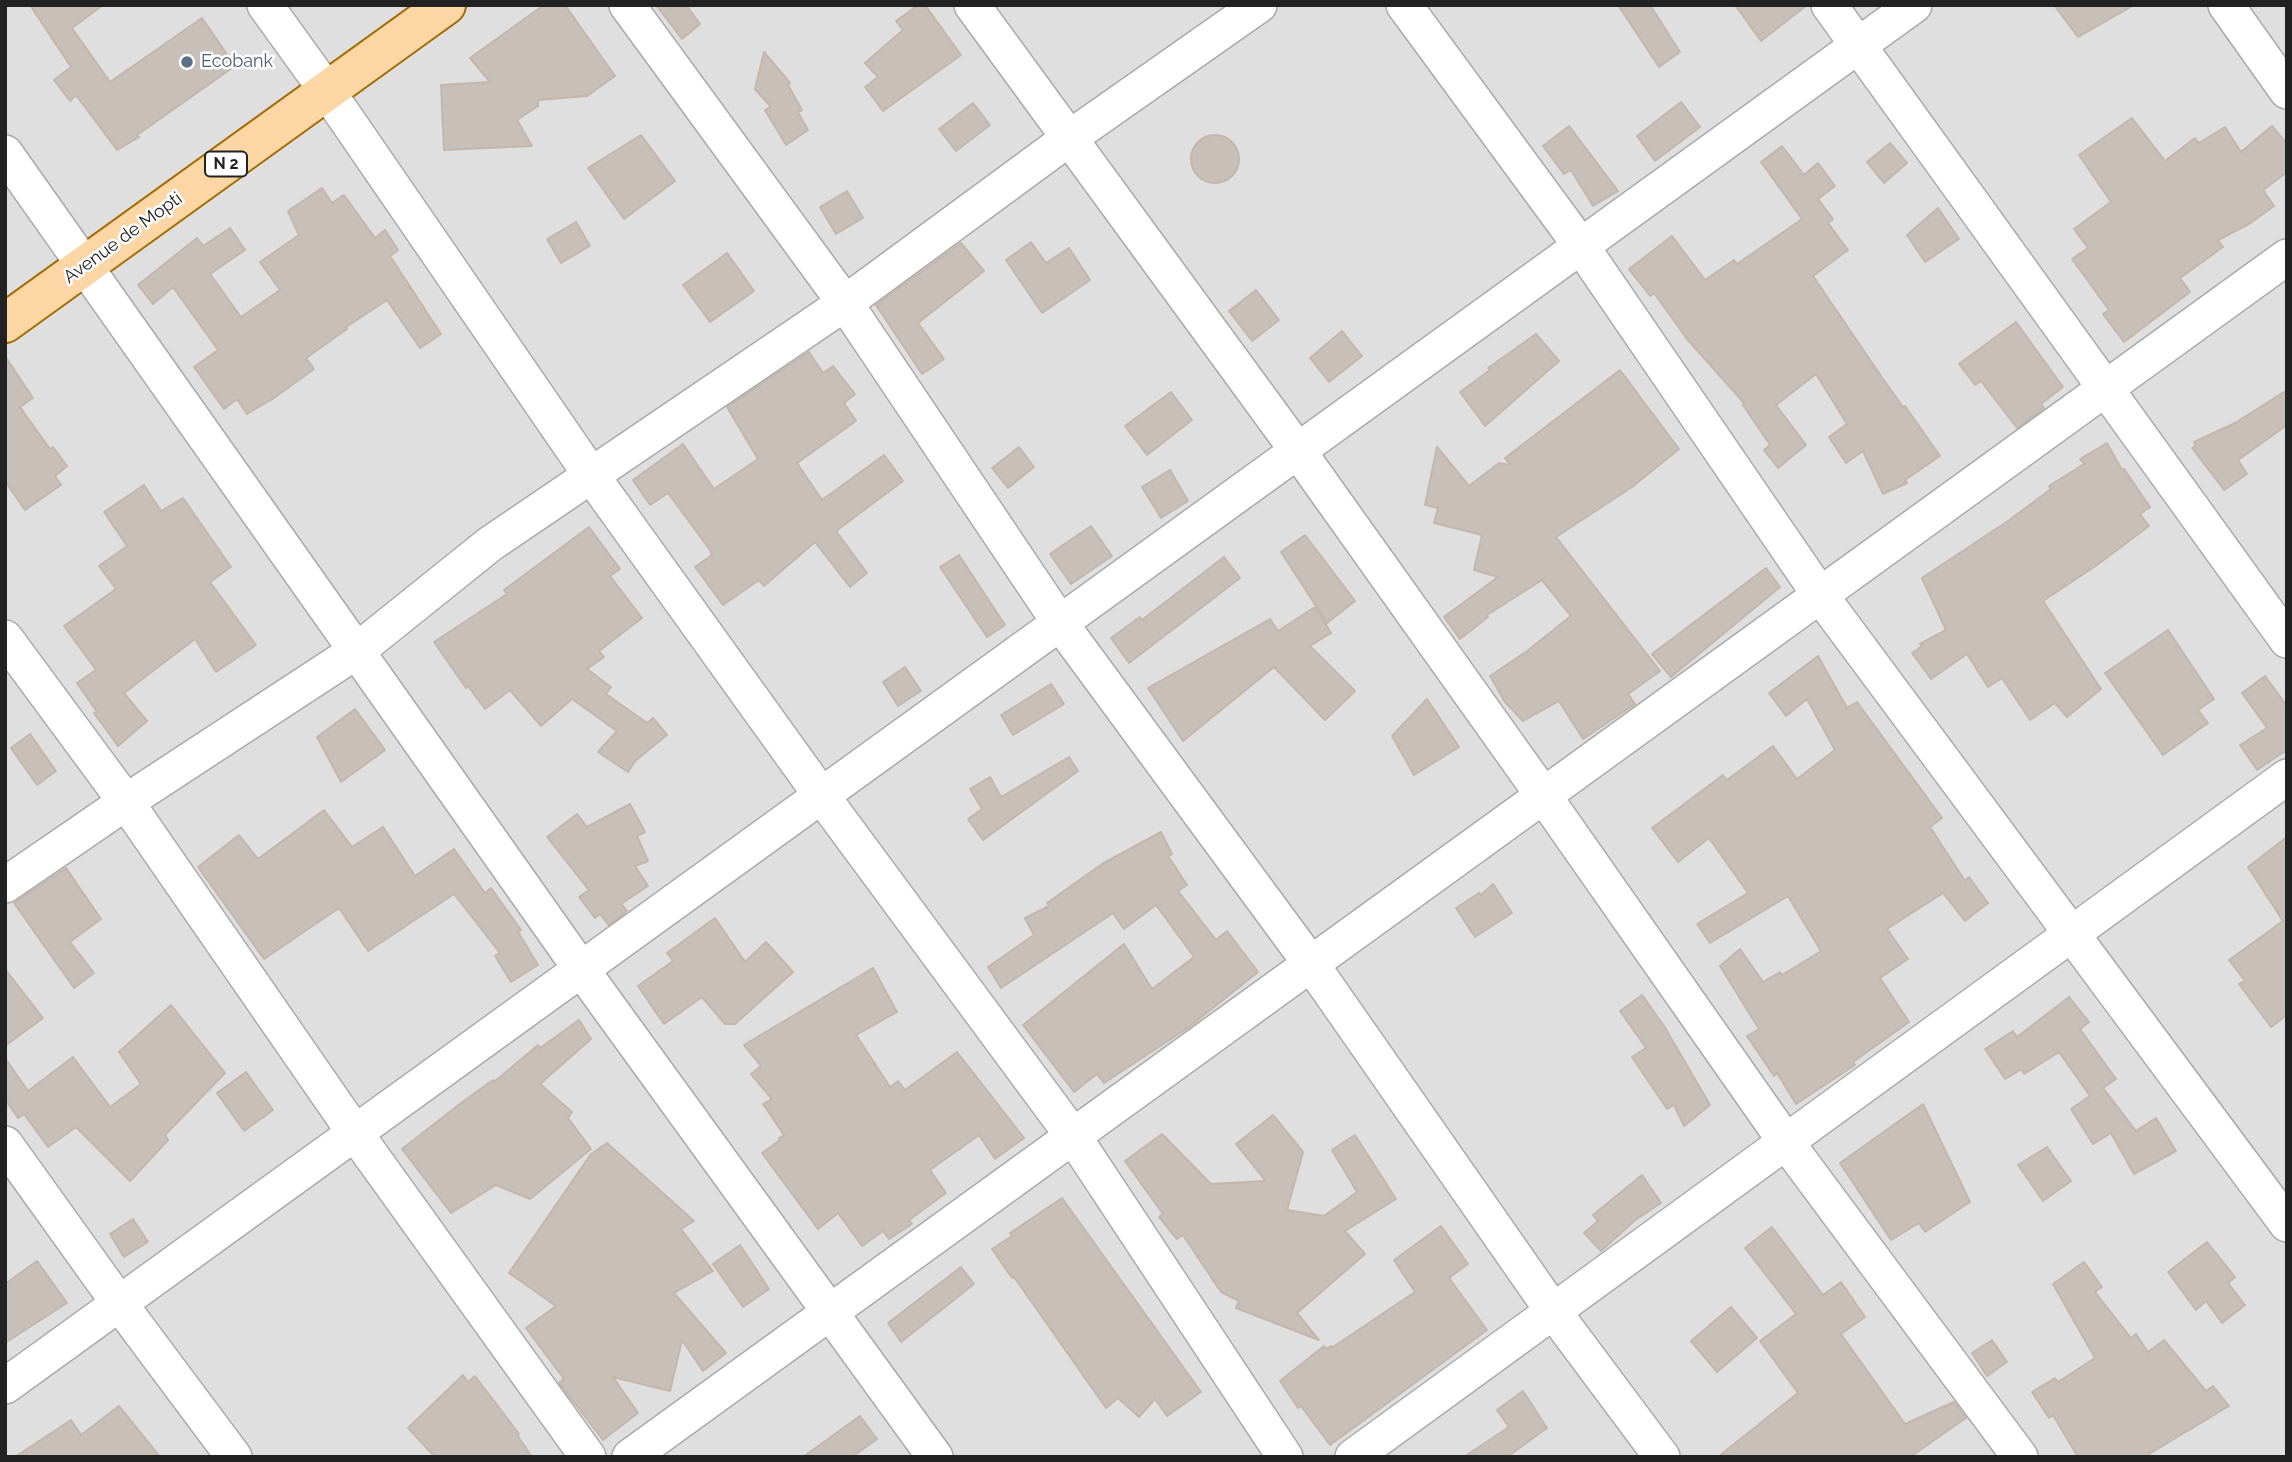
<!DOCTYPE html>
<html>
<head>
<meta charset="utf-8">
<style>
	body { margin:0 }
	#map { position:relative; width:2292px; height:1462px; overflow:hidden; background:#f2efe9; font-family:Raleway,sans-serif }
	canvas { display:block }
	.frame { position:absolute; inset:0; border:7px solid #222; pointer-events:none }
</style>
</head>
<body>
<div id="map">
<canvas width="2292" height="1462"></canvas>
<div class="frame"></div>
</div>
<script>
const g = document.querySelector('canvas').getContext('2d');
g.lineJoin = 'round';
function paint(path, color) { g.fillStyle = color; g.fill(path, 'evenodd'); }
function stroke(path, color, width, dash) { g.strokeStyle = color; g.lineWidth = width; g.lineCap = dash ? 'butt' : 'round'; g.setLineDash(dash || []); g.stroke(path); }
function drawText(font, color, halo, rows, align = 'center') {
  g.font = font + ' Raleway,sans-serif'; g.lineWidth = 5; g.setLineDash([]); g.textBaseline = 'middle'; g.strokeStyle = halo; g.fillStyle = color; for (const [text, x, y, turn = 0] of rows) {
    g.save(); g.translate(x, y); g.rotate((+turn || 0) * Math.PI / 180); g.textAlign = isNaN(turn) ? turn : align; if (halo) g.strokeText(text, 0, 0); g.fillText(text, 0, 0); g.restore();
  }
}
paint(new Path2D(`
	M5,5H2287V1457H5Z`), '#e0dfdf');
const building = new Path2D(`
	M30,5H103L72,28L110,82L202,18L235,66L137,135L139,137L117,150L76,95L70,101L54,80L71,67Z
	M544,5H565L615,76L587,96L538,100V106L517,120L532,146L444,150L441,85L490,82L470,58Z
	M656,5H686L700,24L682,39Z
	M918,5H925L961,55L883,111L865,87L878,77L865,63L903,30L896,21Z
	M1618,5H1650L1680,52L1659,67Z
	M1735,5H1807L1761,41Z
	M2054,5H2134L2078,37Z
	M764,52L790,83L788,85L802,110L798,112L808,130L786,145L765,110L771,107L755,89Z
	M1681,102L1700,127L1655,161L1637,136Z
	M973,103L990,125L956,151L939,129Z
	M2132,118L2165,161L2195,138L2199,143L2225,127L2241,152L2272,126L2287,144V172L2263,190L2274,206L2249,224L2218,240L2223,247L2180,278L2190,292L2124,342L2103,314L2109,310L2072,259L2088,248L2074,229L2111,202L2079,155Z
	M1569,126L1618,191L1593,206L1571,170L1564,174L1543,146Z
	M641,135L675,181L624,219L588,168Z
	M1191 159a24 24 0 1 1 48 0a24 24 0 1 1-48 0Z
	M1890,143L1907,163L1884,183L1867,162Z
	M1782,146L1804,175L1818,163L1835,186L1818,199L1833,219L1828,223L1848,250L1813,276L1883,379L1903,407L1905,406L1940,456L1905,480L1907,483L1883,494L1863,451L1846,463L1829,437L1847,424L1816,374L1776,405L1806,445L1778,468L1764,450L1770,445L1743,405L1744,403L1687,339L1654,293L1650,296L1629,269L1672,236L1705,280L1734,260L1737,264L1802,219L1761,162Z
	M322,188L332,203L344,195L375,238L385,230L398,250L390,256L441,334L420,348L387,300L346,327L347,329L306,358L314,369L274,398L247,414L237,399L224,409L194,367L218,350L173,287L153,304L138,285L197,238L203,246L230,228L245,250L210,274L241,317L280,290L260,262L299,235L288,211Z
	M847,191L863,218L836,234L820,207Z
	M1938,208L1959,239L1925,262L1907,235Z
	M576,222L590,246L561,263L547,239Z
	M1031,242L1046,263L1069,248L1090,280L1042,313L1006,260Z
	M961,243L984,271L918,323L944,359L922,374L876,305Z
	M727,253L754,291L710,322L683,285Z
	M1256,290L1279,320L1252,341L1229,311Z
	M2016,322L2063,387L2041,404L2044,408L2017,428L1981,381L1975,385L1959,364Z
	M1342,331L1362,356L1329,382L1310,358Z
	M1536,334L1559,361L1485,426L1460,392L1490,370L1488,368Z
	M809,352L823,373L833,366L855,394L844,403L856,421L797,463L822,500L884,455L903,481L836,531L867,573L850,587L815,542L764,586L759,580L723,605L695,567L712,555L710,550L668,493L650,505L633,480L683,444L714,489L758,459L727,407Z
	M5,356L33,398L20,407L50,449L53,447L67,466L55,476L61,485L25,510L5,481Z
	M1620,370L1679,449L1632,487L1556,537L1660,671L1628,694L1635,704L1583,739L1559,701L1523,721L1505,702L1490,676L1527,651L1571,616L1542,580L1487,615L1488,617L1460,639L1444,617L1498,577L1474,570L1482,535L1434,523L1438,508L1425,505L1437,447L1469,486L1499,463L1510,465L1505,458Z
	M2287,390V425L2238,460L2247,474L2224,490L2192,448L2196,445L2194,442L2235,423Z
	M1171,392L1192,420L1147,455L1125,426Z
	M2107,443L2122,470L2124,469L2150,507L2140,514L2149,526L2097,565L2043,601L2101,689L2067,717L2055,703L2030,720L2002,678L1988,687L1967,654L1931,679L1912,653L1922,646L1920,644L1946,630L1922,578L2008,521L2051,489L2049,486L2084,464L2080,459Z
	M1019,447L1034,467L1008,488L992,468Z
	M1170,470L1188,501L1161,518L1142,487Z
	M144,485L161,511L183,498L231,567L210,582L256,645L216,672L195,639L124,693L147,721L118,746L94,713L97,712L77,683L96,670L64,626L116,589L99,566L127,546L104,512Z
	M1091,526L1112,556L1071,584L1050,554Z
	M589,527L620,569L610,576L642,618L599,651L604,657L587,669L611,687L606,694L647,723L653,718L667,735L635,761L628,772L598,752L617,731L572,699L541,726L510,690L485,709L468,686L466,688L434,642L507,594L504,590Z
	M1305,535L1355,601L1327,623L1281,552Z
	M959,555L1005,625L987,637L940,567Z
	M1224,557L1240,578L1129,663L1111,638L1140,617L1142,620Z
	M1766,568L1780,587L1671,677L1652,654Z
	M1315,607L1331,633L1310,646L1355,691L1325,720L1274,667L1183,741L1148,688L1270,619L1278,631Z
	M2168,630L2214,699L2198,710L2208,723L2163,755L2105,673Z
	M1818,656L1847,708L1857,702L1942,818L1930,827L1965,881L1969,877L1988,903L1965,921L1943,893L1887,929L1908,959L1880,978L1909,1022L1853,1062L1855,1065L1796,1104L1777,1073L1774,1076L1747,1036L1759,1029L1720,966L1740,949L1763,982L1780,972L1782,975L1821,951L1788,896L1710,943L1697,924L1748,893L1709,838L1678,862L1652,828L1723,775L1727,780L1773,746L1797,779L1835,750L1807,699L1786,716L1769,693Z
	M905,667L921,691L898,706L883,682Z
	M2265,676L2287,706V754L2285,751L2257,770L2240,745L2267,728L2242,693Z
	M1051,684L1064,704L1013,735L1001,715Z
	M1427,699L1459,747L1414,775L1392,736Z
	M355,709L385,750L341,782L317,737Z
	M30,734L56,771L37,785L11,748Z
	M1069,757L1078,771L983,840L968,819L982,809L970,789L990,777L1001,797Z
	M630,804L645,832L637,836L648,861L635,866L648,886L621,904L627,911L609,925L600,914L595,918L579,897L589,890L547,837L577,814L587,827Z
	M324,810L352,847L383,827L415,876L454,849L485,893L491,888L521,930L518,932L538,965L511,982L495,956L500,953L454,894L368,951L339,908L264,959L198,867L239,835L258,859Z
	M1161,832L1172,854L1168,856L1187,885L1178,891L1216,940L1227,931L1258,972L1189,1027L1104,1083L1097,1074L1074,1092L1023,1025L1124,944L1152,989L1194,957L1156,905L1124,929L1113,913L1001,988L988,967L1034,935L1025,918L1049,906L1047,903L1102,864Z
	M2287,837V1015L2271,1027L2239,984L2245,981L2229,960L2283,921L2248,867Z
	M66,868L101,919L70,942L94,973L74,988L14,903Z
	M1493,884L1512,913L1475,937L1456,908L1479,893L1481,895Z
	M715,918L745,962L766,942L793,972L735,1024H725L702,997L664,1024L638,986L673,961L667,953Z
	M873,968L897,1012L856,1035L890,1087L898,1081L905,1090L957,1052L1024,1138L995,1159L979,1135L930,1170L946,1193L909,1220L912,1224L889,1239L883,1231L862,1246L838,1213L818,1229L762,1153L780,1140L779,1138L784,1135L763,1104L772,1099L751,1074L761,1066L744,1045Z
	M5,969L43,1018L5,1046Z
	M1642,995L1664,1026L1710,1105L1684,1126L1674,1105L1667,1109L1632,1057L1646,1048L1620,1011Z
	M2069,997L2089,1022L2080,1029L2116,1079L2103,1088L2136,1131L2156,1118L2176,1151L2134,1174L2111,1133L2093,1144L2071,1109L2090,1096L2059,1052L2024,1074L2022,1069L2005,1079L1985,1049L2013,1031L2017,1037Z
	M171,1005L225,1073L165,1135L168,1140L130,1181L76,1127L48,1147L24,1114L18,1118L5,1099V1058L28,1091L73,1057L110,1107L141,1084L119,1052Z
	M579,1020L591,1039L540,1084L572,1112L568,1118L591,1149L530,1199L496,1185L451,1213L402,1149L465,1100L493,1080L494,1082L538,1045L540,1048Z
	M246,1072L273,1110L244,1131L217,1093Z
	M1923,1104L1970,1202L1925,1232L1919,1223L1891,1240L1840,1163Z
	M1273,1115L1303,1152L1287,1210L1324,1216L1357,1192L1332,1150L1355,1135L1396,1199L1345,1231L1365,1254L1297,1313L1319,1340L1236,1308L1239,1301L1221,1292L1183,1235L1177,1239L1159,1217L1163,1214L1125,1161L1162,1134L1211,1184L1266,1181L1236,1144Z
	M607,1143L694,1221L681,1229L713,1271L674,1293L726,1353L703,1371L682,1340L670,1391L613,1377L638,1413L603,1440L559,1383L564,1379L526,1328L556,1306L509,1273L591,1154Z
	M2047,1147L2071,1181L2043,1201L2018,1165Z
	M1642,1175L1661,1203L1634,1221L1601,1251L1584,1233L1598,1221L1593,1215Z
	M1062,1198L1201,1392L1167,1416L1155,1399L1139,1417L1118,1398L1106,1408L1014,1277L1012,1278L992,1249L1012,1236L1010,1233Z
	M133,1219L148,1242L124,1257L110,1234Z
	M1441,1226L1468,1264L1449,1278L1487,1330L1330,1445L1301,1406L1298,1408L1280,1381L1324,1346L1326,1349L1332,1346L1333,1347L1415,1292L1394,1260Z
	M1772,1227L1823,1295L1841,1282L1865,1317L1841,1334L1905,1424L1954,1402L1966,1418L1910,1457H1718L1798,1393L1760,1341L1796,1314L1745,1248Z
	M2207,1242L2235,1277L2228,1283L2245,1305L2222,1323L2206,1301L2196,1310L2168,1272Z
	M740,1245L769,1289L743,1307L713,1264Z
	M37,1261L67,1303L5,1343V1284Z
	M2084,1262L2102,1287L2095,1292L2131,1338L2136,1334L2148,1352L2164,1340L2206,1391L2213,1386L2229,1406L2144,1457H2078L2053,1415L2049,1418L2032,1392L2055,1378L2058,1382L2095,1358L2053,1284Z
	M961,1267L974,1284L901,1342L888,1323Z
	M1731,1307L1757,1338L1717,1372L1691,1341Z
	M1992,1340L2007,1362L1987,1376L1972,1353Z
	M463,1375L468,1382L475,1376L519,1434L517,1435L532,1457H435L408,1428Z
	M1523,1391L1547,1428L1507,1457H1464L1509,1427L1497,1410Z
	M119,1406L160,1457H15L71,1420L81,1435Z
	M860,1416L877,1439L852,1457H803Z`);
paint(building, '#c7bfb8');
stroke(building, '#c4b6ab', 2);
const street = new Path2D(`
	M265,5L327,91L591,475L821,795L1073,1136L1285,1457
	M627,5L845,303L1060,623L1311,964L1553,1311L1662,1457
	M972,5L1298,451L1543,795L1786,1142L2020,1457
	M1404,5L1581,246L1820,595L2287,1224
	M1829,5L2287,640
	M2226,5L2287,91
	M5,153L581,969L935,1457
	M5,638L126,802L355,1133L588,1457
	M5,885L126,802L358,650L490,544L845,303L1068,139L1259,5
	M5,1144L119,1303L234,1457
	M5,1386L1914,5
	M630,1457L2287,257
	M1353,1457L2287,777`);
const primary = new Path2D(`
	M5,323L446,5`);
stroke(street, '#a9a9a9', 38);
stroke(primary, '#a06b00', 42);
stroke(street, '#fff', 35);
stroke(primary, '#fcd6a4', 38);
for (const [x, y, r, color] of [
	[187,62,7,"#5c6f8a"]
]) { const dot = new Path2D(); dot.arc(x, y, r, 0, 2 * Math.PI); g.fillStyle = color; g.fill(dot); stroke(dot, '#fff', 2.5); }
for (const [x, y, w] of [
	[226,164,42]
]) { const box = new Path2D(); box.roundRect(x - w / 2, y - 12.5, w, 25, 5); g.fillStyle = '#fff'; g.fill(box); stroke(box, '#222', 2); }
drawText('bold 16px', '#222', null, [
	["N 2",226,164]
]);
drawText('18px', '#4e5e75', '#fff', [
	["Ecobank",201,62]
], 'left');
drawText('18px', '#222', '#fff', [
	["Avenue de Mopti",123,238,-36]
]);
</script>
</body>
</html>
